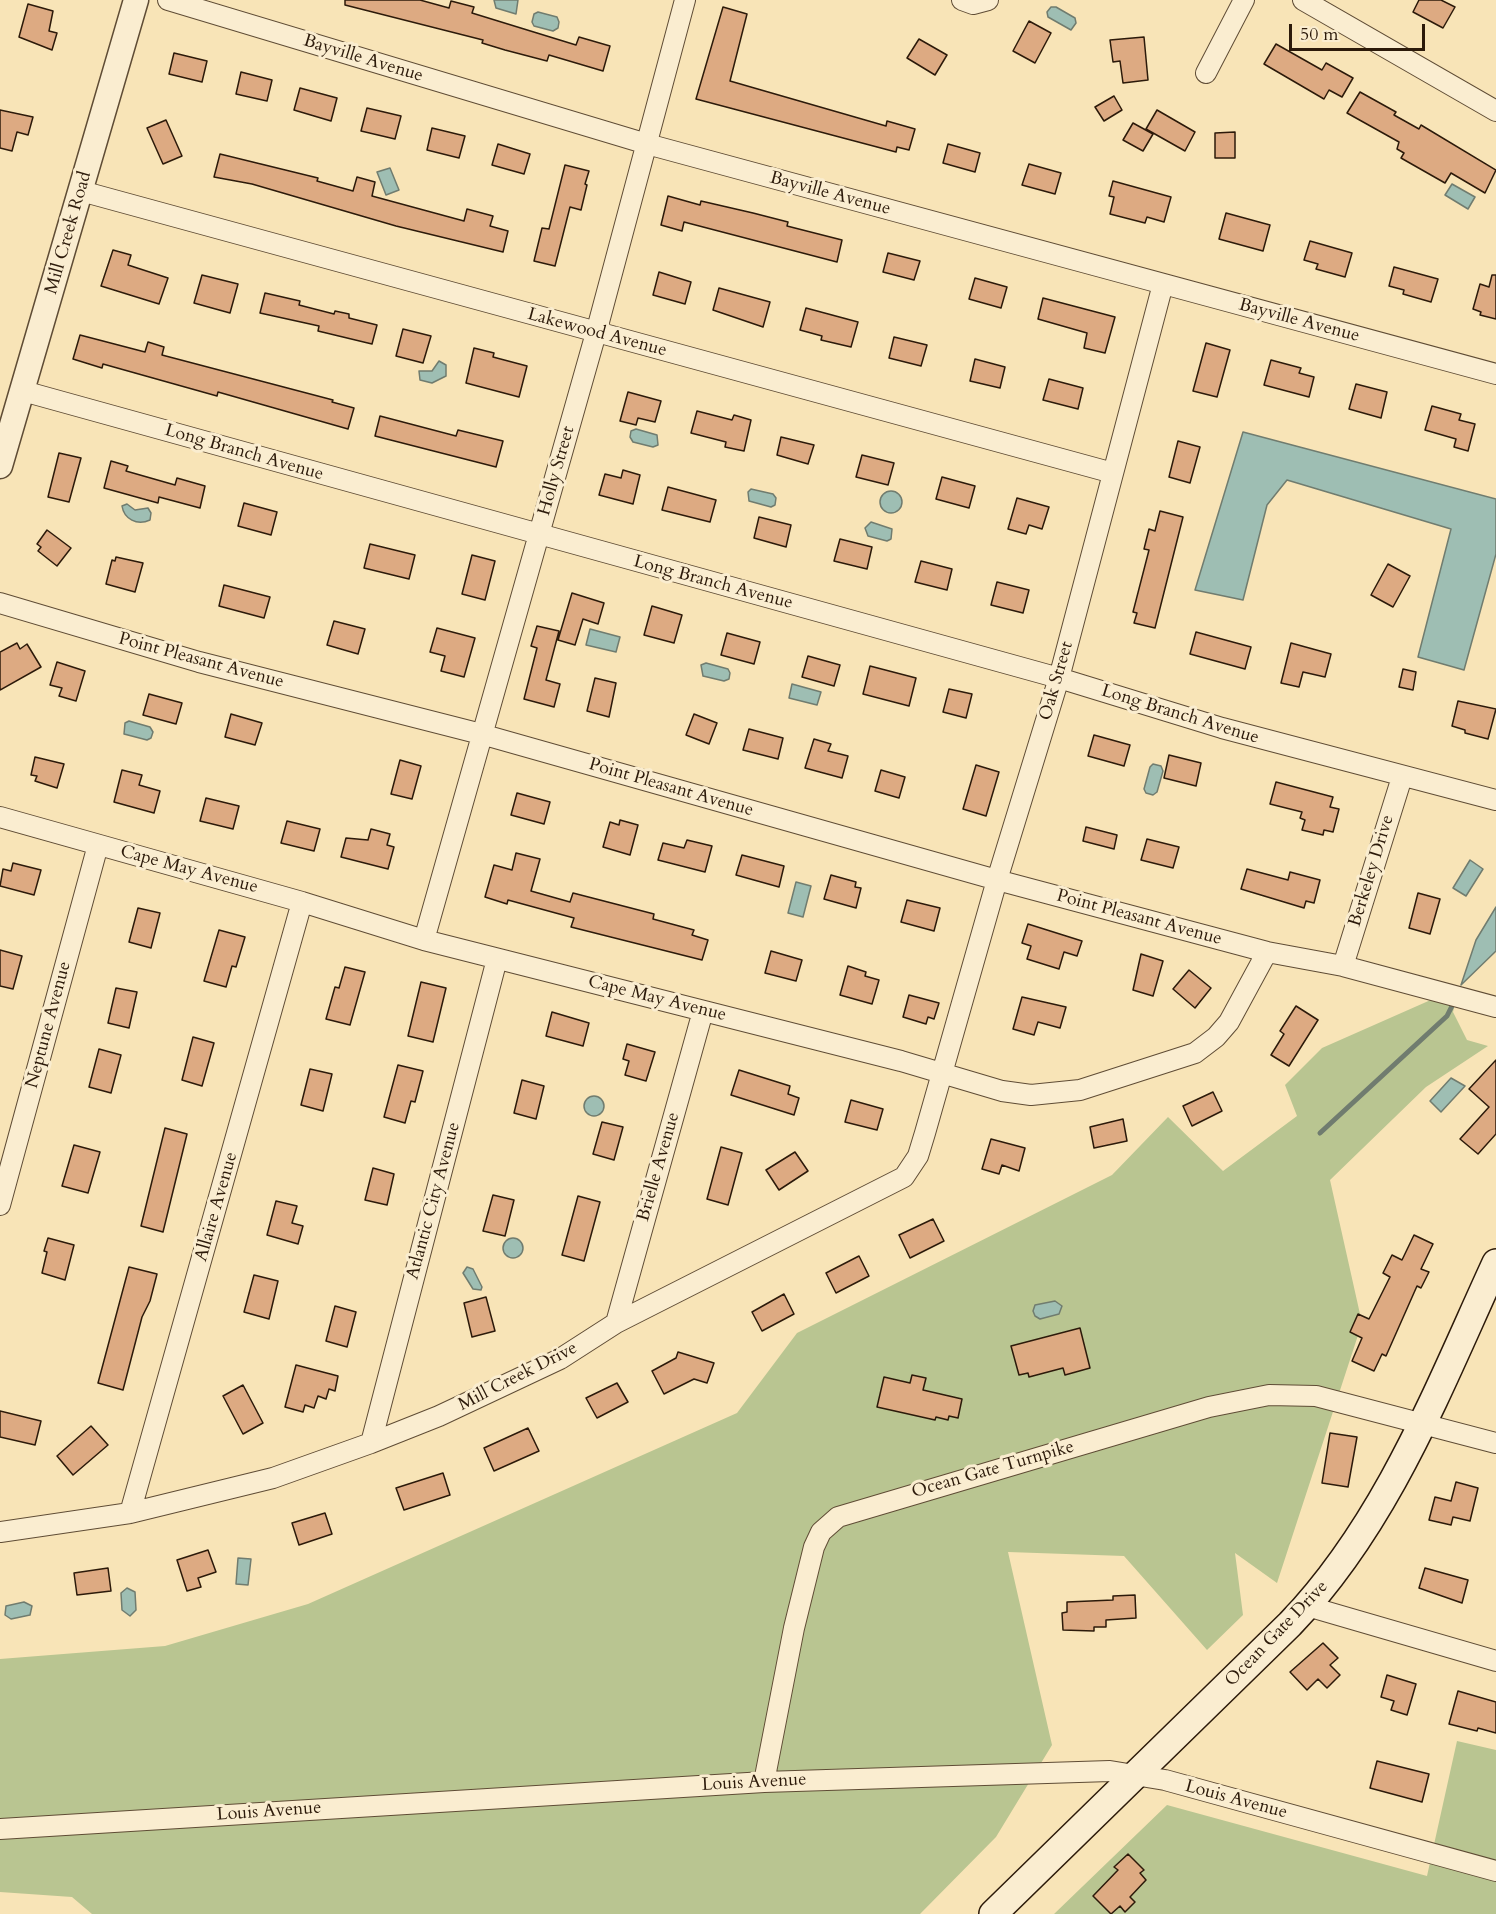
<!DOCTYPE html>
<html>
<head>
<meta charset="utf-8">
<style>
	body { margin:0 }
	#map { position:relative; width:1496px; height:1914px; overflow:hidden; background:#f8e4b7; font-family:Cardo,serif }
	canvas { display:block }
	.scale { position:absolute; left:1289px; top:24px; width:136px; height:27px; box-sizing:border-box; border:3px solid #2c1a0a; border-top:0; padding-left:8px; font-size:18px; line-height:21px; white-space:nowrap; color:#2c1a0a; -webkit-text-stroke:4px #faedd0; paint-order:stroke }
</style>
</head>
<body>
<div id="map">
<canvas width="1496" height="1914"></canvas>
<div class="scale">50 m</div>
</div>
<script>
const g = document.querySelector('canvas').getContext('2d');
g.lineJoin = 'round';
function paint(path, color) { g.fillStyle = color; g.fill(path, 'evenodd'); }
function stroke(path, color, width, dash) { g.strokeStyle = color; g.lineWidth = width; g.lineCap = dash ? 'butt' : 'round'; g.setLineDash(dash || []); g.stroke(path); }
function drawText(font, color, halo, rows, align = 'center') {
  g.font = font + ' Cardo,serif'; g.lineWidth = 6; g.setLineDash([]); g.textBaseline = 'middle'; g.strokeStyle = halo; g.fillStyle = color; for (const [text, x, y, turn = 0] of rows) {
    g.save(); g.translate(x, y); g.rotate((+turn || 0) * Math.PI / 180); g.textAlign = isNaN(turn) ? turn : align; if (halo) g.strokeText(text, 0, 0); g.fillText(text, 0, 0); g.restore();
  }
}
paint(new Path2D(`
	M1442,995L1456,1000L1453,1012L1467,1040L1488,1046L1426,1087L1330,1180L1362,1323L1277,1583L1235,1553L1243,1615L1207,1650L1124,1556L1008,1552L1052,1745L996,1837L920,1914H92L72,1897L0,1892V1659L165,1646L308,1604L737,1413L797,1333L1112,1175L1168,1117L1223,1171L1297,1116L1285,1085L1322,1048Z
	M1457,1741L1496,1750V1914H1054L1167,1805L1427,1876Z`), '#b9c591');
const water = new Path2D(`
	M494,0H518L516,14L496,8Z
	M1051,7H1056L1075,18L1076,23L1071,30L1048,17L1047,12Z
	M538,12L557,17L559,22L558,28L553,31L534,26L532,22L534,14Z
	M390,168L399,190L386,195L377,172Z
	M1452,184L1475,197L1468,209L1445,195Z
	M439,361L446,365V376L432,383L420,380L419,371H432Z
	M636,429L657,435L658,445L653,447L633,442L630,437L631,431Z
	M1243,432L1496,499V554L1464,670L1418,657L1451,529L1287,480L1267,505L1243,600L1195,590Z
	M751,489L773,494L776,498L775,505L771,507L749,501L748,492Z
	M880 502a11 11 0 1 1 22 0a11 11 0 1 1-22 0Z
	M127,504L135,510L148,508L151,513L150,520C137,526 124,519 122,506Z
	M871,522L892,529L891,539L887,541L868,536L865,528Z
	M590,629L620,637L616,652L586,645Z
	M706,663L728,669L730,673L729,679L724,681L703,676L701,665Z
	M792,684L821,692L817,705L789,698Z
	M129,721L150,727L153,732L151,738L147,740L124,734L125,723Z
	M1153,764L1161,766L1163,771L1157,792L1153,795L1146,793L1144,789L1150,767Z
	M1470,860L1483,869L1466,896L1453,888Z
	M796,882L811,886L803,917L788,913Z
	M1496,907V951L1461,985L1476,940Z
	M1451,1078L1465,1086L1441,1112L1430,1101Z
	M584 1106a10 10 0 1 1 20 0a10 10 0 1 1-20 0Z
	M503 1248a10 10 0 1 1 20 0a10 10 0 1 1-20 0Z
	M467,1267L473,1269L482,1287L481,1290L473,1289L463,1273Z
	M1055,1301L1062,1306L1059,1314L1040,1319L1035,1316L1033,1311L1035,1305Z
	M238,1558L251,1559L248,1585L236,1584Z
	M127,1588L135,1592L136,1610L130,1616L122,1610L121,1593Z
	M24,1602L32,1606L30,1615L11,1619L5,1615L6,1606Z`);
paint(water, '#9ebeb3');
stroke(water, '#707c6f', 1.5);
stroke(new Path2D(`
	M1320,1133L1447,1016L1455,1000`), '#707c6f', 5);
const building = new Path2D(`
	M345,0H420L449,8L451,1L474,7L472,13L576,45L579,37L610,46L603,71L549,55L547,61L505,50L482,43L483,40L345,5Z
	M1419,0H1441L1455,7L1443,28L1413,12Z
	M28,4L53,11L49,31L57,33L52,50L19,37Z
	M723,7L747,14L730,81L886,126L887,121L915,129L909,150L897,147L896,152L696,99Z
	M1029,21L1051,33L1035,63L1013,51Z
	M1144,37L1148,80L1123,83L1120,61L1113,62L1110,40Z
	M919,39L947,55L935,75L907,58Z
	M1276,44L1322,70L1326,63L1353,78L1342,97L1329,90L1324,99L1264,64Z
	M174,53L207,61L202,82L169,74Z
	M241,72L272,80L267,101L236,94Z
	M300,88L337,98L331,121L294,110Z
	M1360,92L1396,112L1394,115L1419,129L1421,125L1496,170L1485,193L1451,173L1445,183L1401,158L1404,153L1397,149L1399,142L1347,113Z
	M1114,96L1122,110L1104,121L1095,107Z
	M367,108L401,116L395,139L361,131Z
	M0,110L33,117L28,135L17,132L12,151L0,148Z
	M1157,110L1195,132L1185,151L1146,129Z
	M166,120L182,156L163,164L147,128Z
	M1133,123L1153,134L1143,151L1123,140Z
	M432,128L465,136L459,158L427,150Z
	M1235,132V158H1215V133Z
	M498,144L530,154L524,174L492,165Z
	M948,144L980,153L975,172L943,163Z
	M220,154L318,178L317,181L353,191L357,177L375,182L372,196L464,221L467,209L493,216L490,226L508,231L503,252L396,226L252,184L214,177Z
	M1029,164L1061,173L1055,194L1022,185Z
	M565,165L589,171L585,184L587,185L581,210L570,207L555,266L534,261L542,228L549,229Z
	M1113,181L1171,197L1164,222L1147,217L1145,223L1110,214L1114,197L1109,196Z
	M668,196L700,205L701,201L753,213L788,222L787,226L842,240L837,262L684,222L682,231L661,225Z
	M1226,213L1270,225L1263,251L1219,239Z
	M1310,241L1352,253L1345,277L1316,269L1318,264L1304,260Z
	M113,250L131,255L128,265L168,278L159,304L101,286Z
	M888,253L920,261L914,280L883,272Z
	M1394,267L1438,279L1431,302L1403,294L1404,290L1389,286Z
	M659,272L691,282L685,304L653,295Z
	M202,275L238,284L230,313L194,303Z
	M1492,275H1496V319L1480,315L1481,312L1473,309L1480,284L1489,287Z
	M975,278L1007,287L1001,308L969,299Z
	M719,288L770,302L763,327L713,310Z
	M265,293L300,301L299,305L334,314L335,311L349,314V318L377,325L372,344L318,331L319,326L260,313Z
	M1043,298L1115,317L1105,353L1084,348L1087,333L1038,319Z
	M806,308L858,322L851,347L821,340L822,336L800,330Z
	M403,329L431,336L423,363L396,356Z
	M80,335L145,352L148,342L164,347L162,355L333,400L332,402L354,408L348,429L218,392L217,396L103,364L102,368L73,359Z
	M894,337L927,345L921,366L889,358Z
	M1206,343L1230,350L1217,397L1193,391Z
	M474,348L494,353L493,357L527,366L519,397L466,383Z
	M975,359L1005,367L1000,388L970,381Z
	M1271,360L1301,368L1299,373L1314,377L1309,397L1264,385Z
	M1049,379L1083,388L1078,409L1043,400Z
	M1356,384L1387,392L1381,418L1349,409Z
	M628,392L661,401L655,422L638,418L636,425L620,421Z
	M1432,406L1461,414L1459,420L1475,424L1468,451L1454,447L1456,439L1425,430Z
	M697,411L732,420L734,415L751,420L744,451L725,447L726,442L691,433Z
	M380,416L456,436L458,430L503,441L496,467L375,436Z
	M781,437L814,445L808,464L777,455Z
	M1178,441L1200,447L1190,483L1169,477Z
	M59,453L81,458L69,502L48,497Z
	M862,455L894,463L888,485L856,477Z
	M111,461L128,466L126,471L175,485L177,478L205,486L200,508L159,497L158,503L104,488Z
	M623,470L640,475L633,504L599,495L605,474L621,478Z
	M942,477L975,486L969,508L936,499Z
	M668,487L716,500L710,522L662,510Z
	M1017,498L1049,507L1042,529L1029,525L1026,534L1008,529Z
	M244,503L277,512L271,535L238,526Z
	M1160,511L1183,517L1155,628L1134,623L1137,613L1133,612L1149,550L1144,549L1149,529L1155,531Z
	M759,517L791,525L786,547L754,538Z
	M47,530L71,548L57,566L38,551L41,547L37,544Z
	M840,539L872,547L867,569L834,561Z
	M370,544L415,555L409,579L364,568Z
	M472,555L495,561L485,600L462,594Z
	M116,557L143,563L135,592L106,584L112,560L115,561Z
	M921,561L952,569L947,590L915,582Z
	M1388,564L1410,576L1393,607L1371,595Z
	M997,582L1029,590L1023,613L991,605Z
	M224,585L270,597L264,618L219,606Z
	M572,593L604,603L598,624L583,619L575,645L558,640Z
	M652,606L682,615L674,643L644,635Z
	M334,621L365,629L358,654L327,645Z
	M537,626L559,631L546,680L560,684L554,707L524,699L537,648L531,646Z
	M437,628L475,638L464,677L441,671L445,656L430,652Z
	M1196,632L1251,647L1245,669L1190,654Z
	M727,633L760,642L754,664L721,655Z
	M17,643L20,649L27,644L41,667L0,690V652Z
	M1291,643L1331,654L1325,677L1303,672L1299,687L1281,683Z
	M808,656L840,665L834,686L802,677Z
	M57,662L85,671L76,701L59,696L62,688L50,685Z
	M870,666L916,678L909,706L863,694Z
	M1403,669L1416,672L1413,690L1399,687Z
	M595,678L616,683L609,717L587,711Z
	M949,689L972,694L966,718L943,712Z
	M149,694L182,703L176,724L143,715Z
	M1458,701L1496,709L1488,739L1465,733V730L1452,726Z
	M231,714L262,723L255,745L225,737Z
	M694,714L717,723L709,744L686,735Z
	M749,729L783,738L778,759L743,750Z
	M1094,735L1130,745L1124,766L1088,756Z
	M814,739L831,744L828,751L848,756L842,778L805,768Z
	M1169,755L1201,763L1196,786L1164,778Z
	M35,757L64,764L57,788L35,781L37,776L31,775Z
	M400,760L421,766L412,799L391,794Z
	M976,765L999,772L986,816L963,809Z
	M122,770L142,775L139,785L160,791L154,813L114,802Z
	M881,770L905,777L899,798L875,791Z
	M1276,782L1333,797L1330,807L1339,809L1333,832L1324,830L1323,835L1302,830L1305,820L1300,818L1302,812L1270,804Z
	M517,793L550,802L544,824L511,815Z
	M206,798L239,806L233,829L200,821Z
	M620,820L638,825L630,855L603,847L610,822L619,825Z
	M287,821L320,829L314,851L281,843Z
	M1086,827L1117,835L1114,849L1083,841Z
	M371,829L390,834L387,845L394,847L388,869L341,857L346,838L368,840Z
	M1147,839L1179,847L1173,868L1141,860Z
	M687,840L712,846L705,872L658,860L663,843L684,848Z
	M516,853L540,859L531,891L570,902L573,893L654,914L653,919L694,930L692,935L708,940L702,960L571,927L574,918L508,900L507,904L485,897L494,865L512,870Z
	M742,855L784,866L779,887L736,875Z
	M13,863L41,870L34,895L0,886L3,869L11,871Z
	M1247,869L1288,880L1290,872L1320,880L1314,903L1306,901L1304,908L1241,889Z
	M831,875L856,882L855,887L861,888L856,908L824,899Z
	M1418,893L1440,899L1430,934L1409,928Z
	M907,900L940,908L934,931L901,922Z
	M138,908L160,913L151,948L129,942Z
	M1028,924L1082,941L1077,956L1064,952L1059,969L1027,959L1031,946L1022,943Z
	M219,930L245,937L236,967L232,966L226,987L204,981Z
	M0,950L22,956L13,989L0,986Z
	M771,951L802,960L796,981L765,973Z
	M1141,954L1163,961L1153,996L1133,990Z
	M848,966L866,972L865,976L879,980L872,1004L840,995Z
	M345,967L365,972L350,1025L326,1019L335,987L339,988Z
	M1189,970L1211,988L1195,1008L1173,989Z
	M421,982L446,988L433,1042L408,1036Z
	M116,988L137,992L129,1028L108,1023Z
	M909,995L939,1003L934,1019L928,1017L926,1024L903,1017Z
	M1022,997L1066,1007L1060,1028L1038,1022L1034,1035L1013,1029Z
	M1296,1006L1318,1020L1289,1066L1271,1055L1284,1034L1280,1031Z
	M552,1012L589,1023L583,1046L546,1036Z
	M193,1037L214,1043L202,1086L182,1080Z
	M627,1044L655,1052L646,1081L625,1075L629,1061L623,1059Z
	M99,1049L121,1055L111,1093L89,1087Z
	M1496,1060V1134L1478,1154L1460,1139L1489,1107L1469,1089Z
	M398,1065L423,1071L415,1102L411,1101L405,1123L384,1117Z
	M310,1069L332,1074L323,1111L301,1105Z
	M739,1070L790,1086L788,1094L799,1098L794,1115L731,1095Z
	M522,1080L544,1086L536,1119L514,1113Z
	M1213,1092L1222,1111L1192,1126L1183,1106Z
	M851,1100L883,1109L877,1130L845,1122Z
	M1123,1119L1127,1141L1094,1148L1090,1127Z
	M602,1122L623,1127L614,1160L593,1154Z
	M165,1128L187,1134L163,1232L141,1226Z
	M991,1139L1025,1148L1019,1171L1002,1165L999,1174L982,1169Z
	M74,1145L100,1152L88,1193L62,1186Z
	M721,1147L742,1153L728,1205L707,1199Z
	M795,1152L808,1171L779,1190L766,1170Z
	M373,1168L394,1174L387,1205L365,1200Z
	M493,1195L514,1200L505,1236L483,1231Z
	M578,1196L600,1202L584,1261L562,1255Z
	M276,1201L297,1206L292,1223L303,1226L298,1244L267,1235Z
	M933,1219L944,1241L910,1258L899,1235Z
	M1414,1235L1433,1244L1421,1269L1429,1272L1421,1288L1417,1286L1386,1356L1382,1354L1374,1371L1352,1361L1362,1338L1350,1332L1358,1314L1369,1319L1390,1277L1383,1273L1392,1255L1402,1260Z
	M48,1238L74,1245L65,1280L42,1273L47,1252L44,1251Z
	M859,1256L869,1276L836,1293L826,1273Z
	M129,1267L157,1274L150,1301L142,1317L123,1390L98,1383Z
	M254,1275L278,1281L269,1319L244,1312Z
	M784,1294L794,1314L762,1331L752,1312Z
	M486,1297L495,1331L472,1337L464,1303Z
	M335,1306L356,1312L347,1347L326,1341Z
	M1080,1328L1090,1368L1065,1375L1063,1368L1029,1377L1028,1373L1019,1375L1011,1346Z
	M678,1352L714,1363L707,1383L694,1379L664,1394L652,1371L676,1358Z
	M296,1365L338,1376L335,1391L329,1389L326,1399L318,1396L314,1408L305,1405L303,1412L285,1407Z
	M912,1375L926,1378L923,1390L962,1399L958,1418L949,1416L948,1420L936,1417L935,1420L877,1407L884,1377L910,1383Z
	M617,1383L628,1402L597,1418L586,1398Z
	M243,1385L263,1423L243,1434L223,1396Z
	M0,1411L41,1421L35,1445L0,1437Z
	M91,1426L108,1445L73,1475L57,1456Z
	M528,1428L539,1451L494,1471L484,1448Z
	M1330,1433L1357,1437L1348,1487L1322,1483Z
	M443,1473L450,1495L404,1510L396,1488Z
	M1456,1482L1478,1488L1470,1521L1453,1517L1451,1525L1429,1520L1435,1497L1451,1501Z
	M325,1513L332,1534L299,1545L292,1523Z
	M208,1550L216,1572L198,1578L201,1587L187,1591L177,1560Z
	M108,1568L111,1591L77,1595L74,1573Z
	M1425,1568L1468,1580L1462,1603L1419,1588Z
	M1135,1595L1136,1618L1106,1620V1627H1094V1631L1063,1630L1062,1613L1067,1612V1602L1113,1600V1596Z
	M1323,1643L1338,1658L1330,1665L1340,1675L1327,1688L1318,1679L1307,1690L1290,1672Z
	M1387,1675L1416,1684L1407,1715L1391,1710L1394,1701L1381,1697Z
	M1458,1691L1496,1702V1733L1478,1728L1477,1731L1449,1724Z
	M1377,1761L1429,1774L1422,1802L1370,1788Z
	M1128,1854L1144,1870L1140,1873L1146,1880L1130,1897L1135,1902L1125,1912L1120,1906L1111,1914L1093,1896L1118,1870L1114,1867Z`);
paint(building, '#ddaa82');
stroke(building, '#2c1a0a', 1.5);
const minor = new Path2D(`
	M168,0L647,144L1496,374
	M962,0L973,4L988,0
	M1303,0L1496,111
	M1206,73L1244,0
	M81,191L1113,473
	M23,391L1059,678L1222,728L1496,800
	M0,603L199,662L481,734L997,880L1267,952L1343,966L1496,1007
	M0,817L302,902L424,940L901,1061L1002,1091L1031,1095L1080,1090L1195,1053L1216,1037L1229,1022L1267,952
	M424,940L596,333L685,0
	M1343,966L1402,777
	M0,1205L98,845
	M616,1323L703,1011
	M371,1443L497,959
	M130,1513L302,902
	M0,1532L130,1513L273,1478L371,1443L439,1416L560,1359L616,1323L904,1177L918,1156L925,1133L997,880L1059,678L1163,284
	M1307,1606L1496,1661
	M764,1782L794,1628L814,1547L821,1532L838,1517L1209,1407L1269,1395L1316,1396L1496,1443
	M0,1829L764,1782L1110,1771L1165,1780L1496,1871`);
const tertiary = new Path2D(`
	M0,466L136,0`);
const secondary = new Path2D(`
	M993,1914L1290,1624C1387,1523 1438,1389 1496,1263`);
stroke(minor, '#5f4c35', 22);
stroke(tertiary, '#5f4c35', 27);
stroke(secondary, '#2c1a0a', 30);
stroke(minor, '#faedd0', 20);
stroke(tertiary, '#faedd0', 24);
stroke(secondary, '#faedd0', 27);
drawText('18px', '#2c1a0a', '#faedd0', [
	["Bayville Avenue",363,59,17],
	["Bayville Avenue",830,194,15],
	["Mill Creek Road",69,233,-74],
	["Bayville Avenue",1299,321,15],
	["Lakewood Avenue",597,333,15],
	["Long Branch Avenue",244,453,16],
	["Holly Street",557,471,-74],
	["Long Branch Avenue",713,583,15],
	["Point Pleasant Avenue",201,661,15],
	["Oak Street",1057,681,-74],
	["Long Branch Avenue",1180,715,17],
	["Point Pleasant Avenue",671,788,16],
	["Cape May Avenue",189,870,15],
	["Berkeley Drive",1372,871,-73],
	["Point Pleasant Avenue",1139,918,15],
	["Cape May Avenue",657,999,14],
	["Neptune Avenue",49,1025,-75],
	["Brielle Avenue",659,1167,-74],
	["Atlantic City Avenue",434,1201,-75],
	["Allaire Avenue",217,1207,-74],
	["Mill Creek Drive",518,1377,-27],
	["Ocean Gate Turnpike",993,1470,-16],
	["Ocean Gate Drive",1277,1634,-46],
	["Louis Avenue",754,1783,-3],
	["Louis Avenue",1236,1800,15],
	["Louis Avenue",269,1812,-4]
]);
</script>
</body>
</html>
